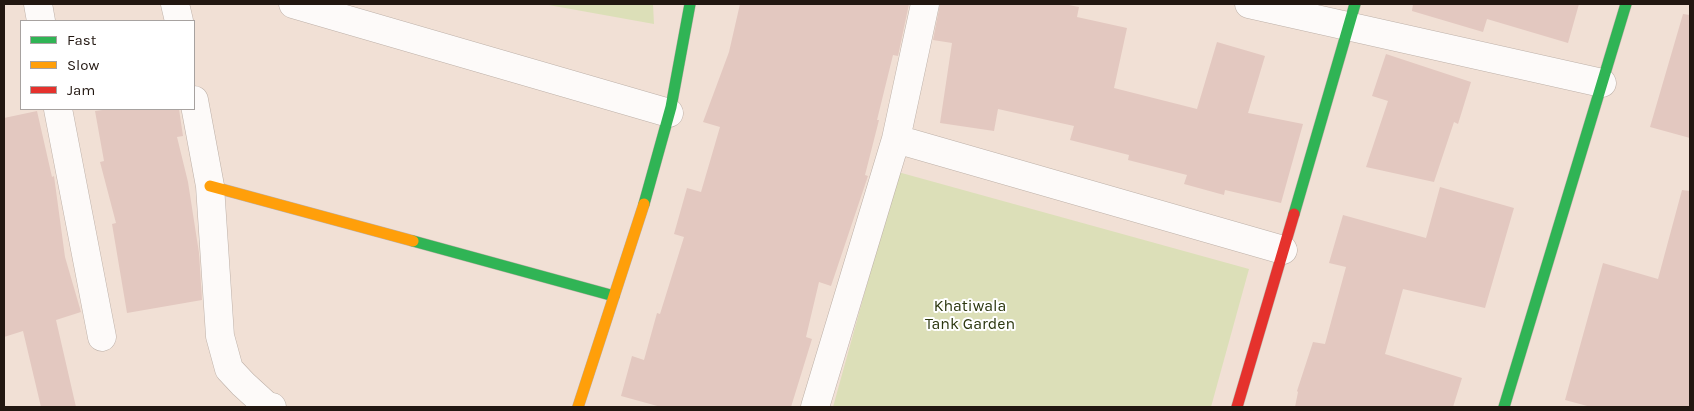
<!DOCTYPE html>
<html>
<head>
<meta charset="utf-8">
<style>
	body { margin:0 }
	#map { position:relative; width:1694px; height:411px; overflow:hidden; background:#f1e0d5; font-family:Karla,sans-serif }
	canvas { display:block }
	.frame { position:absolute; inset:0; border:5px solid #221711; pointer-events:none }
	.legend { position:absolute; left:20px; top:20px; width:175px; height:90px; box-sizing:border-box; background:#fff; border:1px solid #a7a2a0; margin:0; padding:6px 9px; list-style:none; font-size:15px; color:#221711 }
	.legend li { display:flex; align-items:center; gap:10px; height:25px }
	.legend b { width:25px; border:1px solid #a7a2a0 }
</style>
</head>
<body>
<div id="map">
<canvas width="1694" height="411"></canvas>
<div class="frame"></div>
<ul class="legend">
<li><b style="height:6px;background:#30b455"></b>Fast</li>
<li><b style="height:6px;background:#ff9f0a"></b>Slow</li>
<li><b style="height:6px;background:#e5322d"></b>Jam</li>
</ul>
</div>
<script>
const g = document.querySelector('canvas').getContext('2d');
g.lineJoin = 'round';
function paint(path, color) { g.fillStyle = color; g.fill(path, 'evenodd'); }
function stroke(path, color, width, dash) { g.strokeStyle = color; g.lineWidth = width; g.lineCap = dash ? 'butt' : 'round'; g.setLineDash(dash || []); g.stroke(path); }
function drawText(font, color, halo, rows, align = 'center') {
  g.font = font + ' Karla,sans-serif'; g.lineWidth = 4; g.setLineDash([]); g.textBaseline = 'middle'; g.strokeStyle = halo; g.fillStyle = color; for (const [text, x, y, turn = 0] of rows) {
    g.save(); g.translate(x, y); g.rotate((+turn || 0) * Math.PI / 180); g.textAlign = isNaN(turn) ? turn : align; if (halo) g.strokeText(text, 0, 0); g.fillText(text, 0, 0); g.restore();
  }
}
paint(new Path2D(`
	M543,4H653L654,24Z
	M898,172L1249,269L1211,407H833Z`), '#dcdfb8');
paint(new Path2D(`
	M740,4H909L898,56L893,55L877,120H879L865,175L868,176L831,286L819,282L806,337L812,339L791,407H661L621,396L632,356L644,360L657,313L660,314L684,237L674,234L687,188L701,192L720,127L703,122L729,52Z
	M940,4H1064L1079,7L1077,17L1127,28L1114,88L1197,109L1217,42L1265,56L1248,113L1303,124L1281,203L1225,190L1224,195L1184,184L1187,175L1128,160L1129,155L1070,140L1074,126L998,109L994,131L940,123L952,43L933,40Z
	M1413,4H1579L1568,43L1487,19L1483,32L1412,11Z
	M1683,14L1690,15V138L1650,127Z
	M1386,54L1471,82L1458,124L1454,122L1434,182L1366,167L1388,101L1372,96Z
	M110,109H179L183,136L177,137L188,182L199,253L202,300L127,313L112,224L116,223L100,162L104,161L95,111Z
	M37,111L52,177L54,176L65,257L81,312L56,320L76,407H41L23,331L4,337V118Z
	M1440,187L1514,208L1485,308L1403,289L1385,354L1462,378L1453,407H1295L1298,392L1297,391L1313,342L1325,344L1346,267L1329,263L1343,215L1426,238Z
	M1682,190L1690,191V407H1591L1565,400L1603,263L1658,279Z`), '#e3c8c0');
const street = new Path2D(`
	M38,4L41,21
	M175,4L179,21
	M293,4L669,113
	M1249,4L1602,83
	M194,100L210,186L220,336L229,369L243,384L267,406L272,407
	M58,109L102,337
	M896,139L1283,250
	M815,407L896,139L925,4`);
const fast = new Path2D(`
	M644,204L671,107L690,4
	M1294,214L1355,4
	M413,241L614,296
	M1504,407L1626,4`);
const slow = new Path2D(`
	M210,186L413,241
	M578,407L644,204`);
const jam = new Path2D(`
	M1237,407L1294,214`);
stroke(street, '#bdb0a8', 29);
stroke(fast, '#bdb0a8', 12);
stroke(slow, '#bdb0a8', 12);
stroke(jam, '#bdb0a8', 12);
stroke(street, '#fdfaf9', 28);
stroke(fast, '#30b455', 11);
stroke(slow, '#ff9f0a', 11);
stroke(jam, '#e5322d', 11);
drawText('16px', '#2c370f', '#fff', [
	["Khatiwala",970,306],
	["Tank Garden",970,324]
]);
</script>
</body>
</html>
